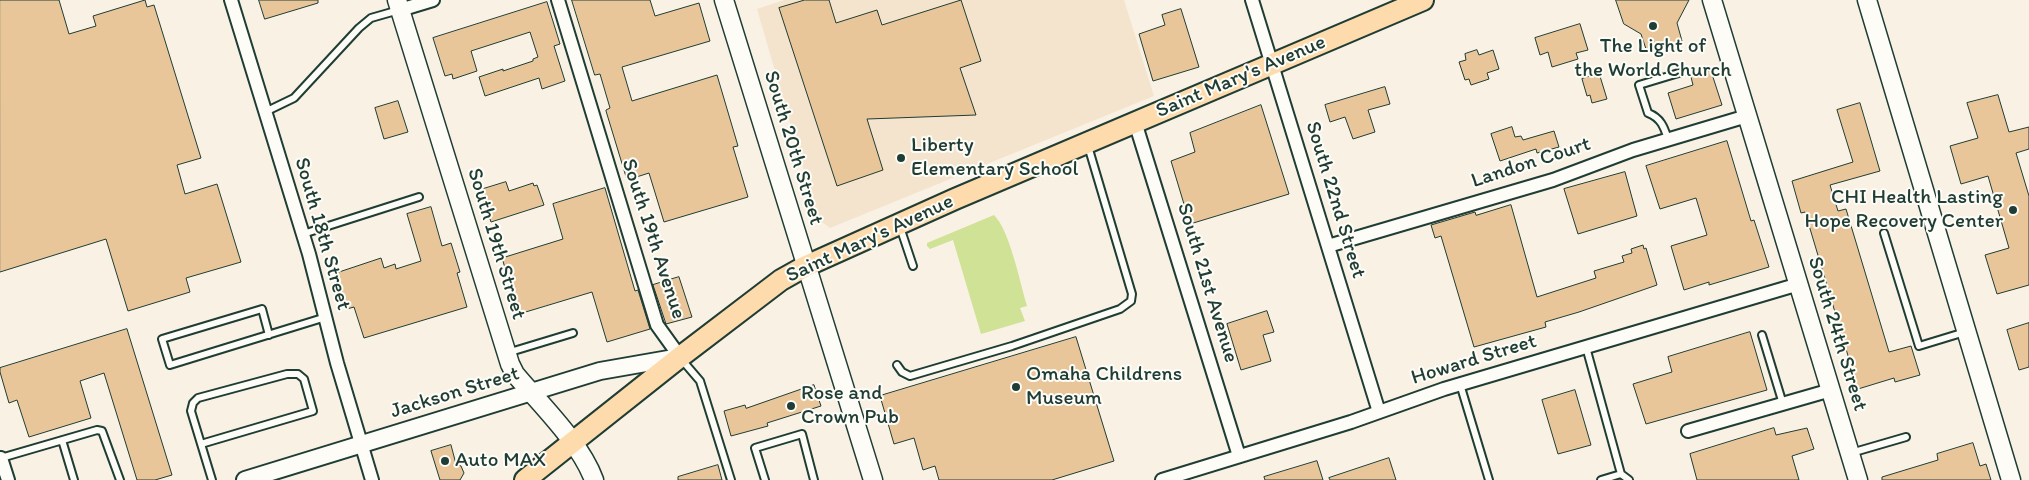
<!DOCTYPE html>
<html>
<head>
<meta charset="utf-8">
<style>
	body { margin:0 }
	canvas { display:block; background:#f9f1e4 }
</style>
</head>
<body>
<canvas width="2029" height="480"></canvas>
<script>
const g = document.querySelector('canvas').getContext('2d');
g.lineJoin = 'round';
function paint(path, color) { g.fillStyle = color; g.fill(path, 'evenodd'); }
function stroke(path, color, width, dash) { g.strokeStyle = color; g.lineWidth = width; g.lineCap = dash ? 'butt' : 'round'; g.setLineDash(dash || []); g.stroke(path); }
function drawText(font, color, halo, rows, align = 'center') {
  g.font = font + ' Itim,sans-serif'; g.lineWidth = 4; g.setLineDash([]); g.textBaseline = 'middle'; g.strokeStyle = halo; g.fillStyle = color; for (const [text, x, y, turn = 0] of rows) {
    g.save(); g.translate(x, y); g.rotate((+turn || 0) * Math.PI / 180); g.textAlign = isNaN(turn) ? turn : align; if (halo) g.strokeText(text, 0, 0); g.fillText(text, 0, 0); g.restore();
  }
}
paint(new Path2D(`
	M784,0H1124L1154,96L830,228L818,219L757,9Z`), '#f4e4ce');
paint(new Path2D(`
	M994,215C1010,231 1020,283 1027,306L1020,308L1025,321L981,334L953,240L930,249L927,246V243Z`), '#d0e296');
const building = new Path2D(`
	M0,0H59L69,34L96,26L93,16L145,0L147,7L154,5L201,158L177,165L185,194L217,184L241,262L186,278L190,292L128,311L106,239L0,272Z
	M259,0H318V3L265,19Z
	M572,0H650L655,16L699,3L710,41L622,67L632,101L717,75L738,146L733,147L748,197L664,222L649,173L627,180L606,111V110L610,108L600,74L595,75Z
	M805,0H829L836,23L877,10L882,25L961,0L981,61L960,68L976,115L867,119L883,170L837,186L779,8Z
	M1616,0H1689L1677,23L1682,41L1647,52L1641,34L1624,24Z
	M547,2L560,44L554,46L565,81L542,89L539,78L485,96L479,77L503,69V71L533,61V59L538,57L530,32L471,51L477,71L453,79L452,74L445,76L433,38Z
	M1181,9L1199,67L1153,81L1139,34L1165,25L1162,15Z
	M1580,24L1588,50L1576,53L1578,59L1552,67L1548,52L1540,55L1535,38Z
	M1477,50L1479,55L1493,50L1499,69L1487,73L1489,79L1471,85L1469,79L1465,80L1459,62L1466,60L1465,54Z
	M1711,71L1722,105L1676,119L1668,93L1693,85L1691,77Z
	M1599,73L1607,99L1592,103L1590,95L1587,96L1582,79Z
	M1385,87L1390,104L1368,110L1375,132L1353,139L1345,117L1330,122L1325,105Z
	M1998,95L2009,132L2029,127V149L2016,153L2029,196V285L1997,294L1985,255L2009,248L1988,176L1961,184L1950,146L1978,138L1967,103Z
	M398,101L408,132L384,139L375,108Z
	M1860,103L1880,171L1830,185L1838,211L1846,209L1889,352L1911,346L1920,375L1895,382L1894,378L1858,389L1805,212L1801,213L1792,181L1853,162L1837,110Z
	M1261,105L1289,194L1190,224L1171,161L1195,152L1190,133Z
	M1512,127L1515,137L1521,136L1523,140L1554,131L1559,147L1537,153L1536,149L1500,161L1491,134Z
	M1727,141L1751,221L1754,220L1769,267L1709,285V282L1684,290L1671,246L1707,235L1696,198L1660,209L1646,166Z
	M1625,172L1637,216L1578,234L1564,189Z
	M506,182L509,191L533,183L534,186L537,185L544,205L491,222L480,190Z
	M605,188L635,291L638,290L650,329L607,342L592,292L519,314L502,258L563,239L553,204Z
	M1511,205L1537,297L1596,278L1594,271L1624,262L1622,256L1632,253L1631,249L1643,245L1644,249L1646,248L1657,285L1579,312L1545,322L1546,327L1474,347L1441,236L1435,238L1431,225L1475,212L1476,215Z
	M431,207L442,246L451,243L460,272L457,273L467,307L364,338L354,307L347,309L336,273L381,258L384,268L395,264L396,269L421,261L407,214Z
	M679,277L692,317L666,324L653,285Z
	M1267,311L1274,332L1263,335L1271,361L1241,370L1227,324Z
	M2029,323V367L2019,370L2007,330Z
	M127,329L172,475L155,480H137L104,373L80,381L91,418L29,437L17,400L9,403L0,372V368Z
	M1750,332L1767,390L1646,424L1633,384L1672,372L1668,357Z
	M1076,337L1114,461L1052,480H939L935,466L923,470L914,438L894,444L880,396Z
	M814,385L821,406L767,423L768,426L731,436L724,411L745,405L746,408Z
	M1575,390L1591,445L1558,454L1542,400Z
	M1774,428L1776,435L1807,428L1814,449L1792,456L1799,480H1697L1690,454Z
	M1973,443L1980,466L1986,464L1991,480H1882V477L1938,460L1937,454Z
	M451,445L456,464L461,466L464,473L460,480H440L431,451Z
	M1389,458L1396,480H1330L1329,478Z
	M1317,461L1323,480H1265L1264,477Z
	M718,465L722,480H678V477Z`);
paint(building, '#e9c69a');
stroke(building, '#1f3d34', 1);
const service = new Path2D(`
	M265,112L294,98L359,28L371,18L399,10
	M1668,139C1664,127 1661,118 1648,113L1639,85L1682,72
	M900,227L913,266
	M1884,233L1919,346L1965,332
	M303,234L419,197
	M269,335L262,309L162,339L170,365L326,317
	M1762,335L1783,404
	M1586,347L1621,474L1629,480
	M507,353L573,333
	M682,360L700,381L731,480
	M897,365L902,372L910,376L1012,346L1120,309L1131,301L1132,294L1088,146
	M1460,384L1489,480
	M62,440L74,480
	M201,444L313,411L304,379L298,374H287L198,398L193,403L191,411L212,480
	M1851,453L1906,437
	M1,458L97,430L102,431L120,480
	M765,480L755,448L802,434L814,480
	M1601,480L1621,474`);
const minor = new Path2D(`
	M231,0L309,254L337,363L372,480
	M558,0L657,325L680,357
	M1252,0L1379,412
	M400,10L433,0
	M1135,122L1239,456
	M1328,246L1553,180L1633,150L1747,116
	M1688,431L1831,390
	M1,458L8,480
	M1162,480L1351,422L1444,389L1799,284`);
const tertiary = new Path2D(`
	M245,480L600,371L680,357`);
const secondary = new Path2D(`
	M397,0L510,364L515,374C541,405 580,442 594,480
	M724,0L873,480
	M1712,0L1858,480
	M1867,0L2011,480`);
const primary = new Path2D(`
	M525,480L680,357L781,280L806,266L955,199L1423,0`);
stroke(service, '#1f3d34', 10);
stroke(minor, '#1f3d34', 16);
stroke(tertiary, '#1f3d34', 20);
stroke(secondary, '#1f3d34', 21);
stroke(primary, '#1f3d34', 24);
stroke(service, '#fdfcf7', 6);
stroke(minor, '#fdfcf7', 12);
stroke(tertiary, '#fdfcf7', 16);
stroke(secondary, '#fdfcf7', 18);
stroke(primary, '#fedbac', 20);
for (const [x, y, r, color] of [
	[1653,26,5,"#1f3d34"],
	[901,158,5,"#1f3d34"],
	[2013,210,5,"#1f3d34"],
	[1016,387,5,"#1f3d34"],
	[791,406,5,"#1f3d34"],
	[445,461,5,"#1f3d34"]
]) { const dot = new Path2D(); dot.arc(x, y, r, 0, 2 * Math.PI); g.fillStyle = color; g.fill(dot); stroke(dot, '#fdfcf7', 2); }
drawText('21px', '#1f3d34', '#fdfcf7', [
	["The Light of",1653,47,"center"],
	["the World Church",1653,71,"center"],
	["Liberty",911,146],
	["Elementary School",911,170],
	["CHI Health Lasting",2003,198,"right"],
	["Hope Recovery Center",2003,222,"right"],
	["Omaha Childrens",1026,375],
	["Museum",1026,399],
	["Rose and",801,394],
	["Crown Pub",801,418],
	["Auto MAX",455,461]
], 'left');
drawText('21px', '#1f3d34', '#fdfcf7', [
	["Saint Mary's Avenue",1241,77,-23],
	["South 20th Street",793,148,73],
	["Landon Court",1531,163,-18],
	["South 22nd Street",1335,200,73],
	["South 18th Street",322,234,74],
	["South 19th Avenue",653,239,72],
	["Saint Mary's Avenue",870,239,-25],
	["South 19th Street",496,244,73],
	["South 21st Avenue",1207,283,73],
	["South 24th Street",1837,334,73],
	["Howard Street",1474,360,-17],
	["Jackson Street",455,393,-17]
]);
</script>
</body>
</html>
